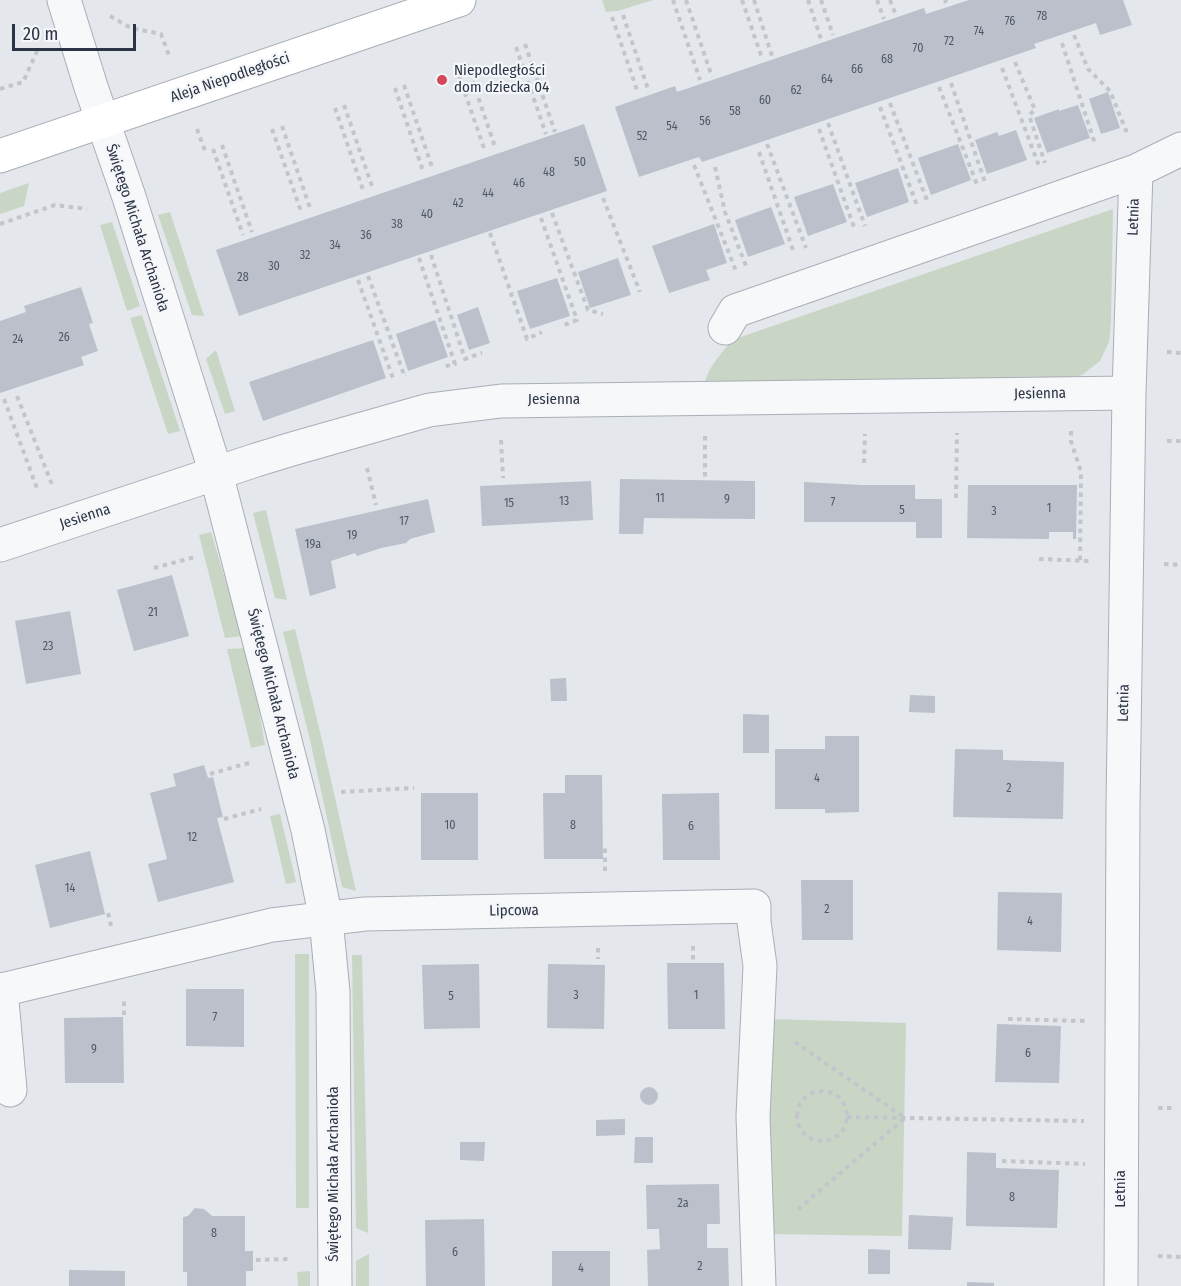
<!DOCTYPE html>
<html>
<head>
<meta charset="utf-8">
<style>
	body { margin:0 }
	#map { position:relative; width:1181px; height:1286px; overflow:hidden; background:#e4e7ec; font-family:"Fira Sans Condensed",sans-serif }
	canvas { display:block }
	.scale { position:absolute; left:12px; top:24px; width:124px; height:27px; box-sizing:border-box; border:3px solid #2b3445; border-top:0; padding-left:8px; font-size:18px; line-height:21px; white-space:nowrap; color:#2b3445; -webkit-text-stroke:4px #f4f6f9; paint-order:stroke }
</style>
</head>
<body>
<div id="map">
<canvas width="1181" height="1286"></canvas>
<div class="scale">20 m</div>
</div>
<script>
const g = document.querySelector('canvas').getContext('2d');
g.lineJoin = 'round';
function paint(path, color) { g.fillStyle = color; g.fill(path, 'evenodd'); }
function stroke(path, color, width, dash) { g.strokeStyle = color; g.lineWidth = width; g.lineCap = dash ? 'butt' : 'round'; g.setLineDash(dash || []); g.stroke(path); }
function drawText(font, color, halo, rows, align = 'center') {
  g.font = font + ' "Fira Sans Condensed",sans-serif'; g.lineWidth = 4.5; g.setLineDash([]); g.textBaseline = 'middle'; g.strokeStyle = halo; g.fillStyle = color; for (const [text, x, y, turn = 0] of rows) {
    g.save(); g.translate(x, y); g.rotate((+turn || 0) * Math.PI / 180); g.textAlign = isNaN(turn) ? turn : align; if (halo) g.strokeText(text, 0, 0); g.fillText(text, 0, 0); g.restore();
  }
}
paint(new Path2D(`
	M602,0H653L618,11L606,12Z
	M29,183L24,206L0,214V193Z
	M1113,209L1111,323L1109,342L1100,361L1082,375L1060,380L705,382C709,366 722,353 732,340Z
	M170,212L204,316L192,315L158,215Z
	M112,222L140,306L127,311L100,225Z
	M142,315L180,431L168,434L130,318Z
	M216,350L235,411L225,414L206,359Z
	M266,510L287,600L275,598L253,513Z
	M211,532L242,636L225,638L199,535Z
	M295,629L321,736L356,891L342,887L310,740L283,632Z
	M248,648L265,745L251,748L227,649Z
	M280,814L296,882L286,884L270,816Z
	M295,954H309V1208H296Z
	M352,955H362L368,1233L356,1228Z
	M770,1019L906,1023L902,1236L767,1234Z
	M369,1254V1286H356V1261Z
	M310,1271V1286H298L297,1272Z`), '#c9d6c5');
paint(new Path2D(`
	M969,0H1123L1132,25L1100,35L1096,23L1034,44L1036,48L732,152L702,162L699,157L639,177L615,107L675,86L677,92L924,8L926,14Z
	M1108,92L1120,128L1101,134L1089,99Z
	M1078,105L1090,138L1047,153L1034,118L1059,109V111Z
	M584,124L607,191L239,316L216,250Z
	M1016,130L1027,160L987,174L975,140L997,132L999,136Z
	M958,144L971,180L931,195L918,158Z
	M898,168L909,202L867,217L855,183Z
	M833,184L847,222L808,236L794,197Z
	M771,207L785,244L748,257L735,220Z
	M714,224L727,263L706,270L710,280L669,293L652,246Z
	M618,258L631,295L590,308L578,272Z
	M557,278L570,316L530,329L517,291Z
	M81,287L93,323L89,324L98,351L81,357L84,365L0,393V321L26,312L24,306Z
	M478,307L490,343L469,350L457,315Z
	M435,320L448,357L408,371L396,334Z
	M373,340L386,378L263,421L249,382Z
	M620,479L755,481V519L644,518L643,534H619Z
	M591,481L593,520L482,526L480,486Z
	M804,482L861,485H915V499H942V538H916V522H804Z
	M968,485H1077L1076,539H1073V532H1049V539L967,538Z
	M428,499L435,532L410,539L406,543L381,548L357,556L355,553L331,561L336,588L310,596L295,529Z
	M172,575L189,636L134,651L117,590Z
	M70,611L81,674L26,684L15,621Z
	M566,678L567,701H551L550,679Z
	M910,695L935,696V713L909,712Z
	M743,714L769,715V753H743Z
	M825,736H859V812L825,813V809H775V749H825Z
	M955,749L1003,750V760L1064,762L1063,819L953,817Z
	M204,765L208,778L213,777L223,817L217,818L234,882L158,902L148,864L167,859L150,793L176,786L173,774Z
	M565,775H602L603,859H544L543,793H565Z
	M421,793H478V860H421Z
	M719,793L720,860H663L662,794Z
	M90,851L105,914L50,928L35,865Z
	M801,880H853V940H802Z
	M998,892L1062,893L1061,952L997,950Z
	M667,963H724L725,1029H668Z
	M479,964L480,1028L424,1029L422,965Z
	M548,964L605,965L604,1029L547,1028Z
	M186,989H244V1047L186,1046Z
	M123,1017L124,1083H65L64,1018Z
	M997,1024L1061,1026L1059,1083L995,1082Z
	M640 1096a9 9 0 1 1 18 0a9 9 0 1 1-18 0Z
	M625,1119V1135L596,1136V1120Z
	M635,1137H653V1163H634Z
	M460,1142H485L484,1161L460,1160Z
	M967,1152L996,1153V1168L1059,1170L1057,1228L966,1226Z
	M719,1184L720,1224H707V1248H728L729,1286H648L647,1250L660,1249L659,1229H647L646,1185Z
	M195,1208L204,1209L212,1216H245V1251H253V1271H246V1286H187V1272H183V1217L188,1216Z
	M909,1215L953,1217L951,1250L908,1249Z
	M484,1219L485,1286H426L425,1220Z
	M868,1249L890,1250V1274H868Z
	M552,1251H610V1286H552Z
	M69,1270L125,1271V1286H69Z
	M967,1282L994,1283V1286H967Z`), '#bbc0ca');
const street = new Path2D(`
	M64,0L91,87L129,197L216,473L308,830L326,919L333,992L335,1286
	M725,328L735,311L1136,171
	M0,545L256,460L292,449L429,410L501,401L1129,393
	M10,1090L1,990L10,988L272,925L365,914L754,906V922L760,966L753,1116L759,1286
	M1121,1286L1123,807L1129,393L1136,171L1181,149`);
const secondary = new Path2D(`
	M0,156L459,0`);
stroke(street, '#a9aeb7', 35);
stroke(secondary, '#a9aeb7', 35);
stroke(new Path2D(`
	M673,0L700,80
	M686,0L712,77
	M742,0L762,58
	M754,0L772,56
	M808,0L821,39
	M821,0L833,35
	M877,0L884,19
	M890,0L895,13
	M945,0L946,3
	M623,15L649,92
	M110,16L131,28L161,34L170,58
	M612,17L638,93
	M1074,35L1088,69L1110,91L1127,133
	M1062,43L1095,144
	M525,44L555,132
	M516,47L546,134
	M1015,62L1035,110L1029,115L1045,163
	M467,64L495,147
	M456,67L485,151
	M1002,68L1039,166
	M951,83L986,185
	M404,85L433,170
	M939,87L978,187
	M395,88L423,171
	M0,89L23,82L38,49
	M890,103L928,203
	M344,105L373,189
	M880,107L918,208
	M335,108L364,193
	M828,123L865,226
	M282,126L311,211
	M197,129L205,151
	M272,129L302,214
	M819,129L855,230
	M767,144L806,248
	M222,145L252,232
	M213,149L243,235
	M759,152L793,250
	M694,165L736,271
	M715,167L725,212L746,266
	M603,198L640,292
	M552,213L588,310L603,314
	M541,218L577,320L562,326
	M0,224L55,205L87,209
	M490,233L527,339L542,332
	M431,255L465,359L482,353
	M419,258L455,364L442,367
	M368,276L403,372L404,376L406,375
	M358,280L394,381
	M1167,352L1181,353
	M17,396L53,487
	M4,399L38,491
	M1071,431V441L1081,472L1080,561
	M705,436V477
	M501,440L503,478
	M1167,441H1181
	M864,463L865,434
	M367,468L376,505
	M956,498L957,433
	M1039,559L1089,561
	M1164,564L1181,565
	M154,568L195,557
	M210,774L249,763
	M341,792L414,788
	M224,819L261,809
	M605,871V848
	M108,913L111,926
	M693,946V960
	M598,948V959
	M124,1015V998
	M1008,1019L1085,1021
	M795,1042L905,1118L796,1211
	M797 1116a25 25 0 1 1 50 0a25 25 0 1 1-50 0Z
	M1158,1108H1175
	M847,1117L1084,1121
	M1002,1161L1085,1164
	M1158,1256L1181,1257
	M256,1260L290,1259`), '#c2c5cb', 4, [4.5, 4.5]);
stroke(street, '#f7f8fa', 33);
stroke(secondary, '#fff', 33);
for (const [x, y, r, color] of [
	[442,80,6,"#d1495b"]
]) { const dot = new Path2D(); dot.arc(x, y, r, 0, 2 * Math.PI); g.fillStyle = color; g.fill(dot); stroke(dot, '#f4f6f9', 2); }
drawText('12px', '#4f5766', null, [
	["78",1042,17],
	["76",1010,22],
	["74",979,32],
	["72",949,42],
	["70",918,49],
	["68",887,60],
	["66",857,70],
	["64",827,80],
	["62",796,91],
	["60",765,101],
	["58",735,112],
	["56",705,122],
	["54",672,127],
	["52",642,137],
	["50",580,163],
	["48",549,173],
	["46",519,184],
	["44",488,194],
	["42",458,204],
	["40",427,215],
	["38",397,225],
	["36",366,236],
	["34",335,246],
	["32",305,256],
	["30",274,267],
	["28",243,278],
	["26",64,338],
	["24",18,340],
	["11",660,499],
	["9",727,500],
	["13",564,502],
	["7",833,503],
	["15",509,504],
	["1",1049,509],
	["5",902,511],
	["3",994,512],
	["17",404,522],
	["19",352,536],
	["19a",313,545],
	["21",153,613],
	["23",48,647],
	["4",817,779],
	["2",1009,789],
	["10",450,826],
	["8",573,826],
	["6",691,827],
	["12",192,838],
	["14",70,889],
	["2",827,910],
	["4",1030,922],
	["3",576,996],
	["1",696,996],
	["5",451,997],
	["7",215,1018],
	["9",94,1050],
	["6",1028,1054],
	["8",1012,1198],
	["2a",683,1204],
	["8",214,1234],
	["6",455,1253],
	["2",700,1267],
	["4",581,1269]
]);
drawText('15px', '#2b3445', '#f4f6f9', [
	["Niepodległości",454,71],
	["dom dziecka 04",454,88]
], 'left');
drawText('15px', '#2b3445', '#f4f6f9', [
	["Aleja Niepodległości",230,78,-19],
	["Letnia",1134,217,-88],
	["Świętego Michała Archanioła",137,228,72],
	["Jesienna",1040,394,-1],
	["Jesienna",554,400],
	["Jesienna",85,517,-18],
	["Świętego Michała Archanioła",273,694,76],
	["Letnia",1124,703,-89],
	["Lipcowa",514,911,-1],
	["Świętego Michała Archanioła",334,1174,-90],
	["Letnia",1121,1189,-90]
]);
</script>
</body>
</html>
